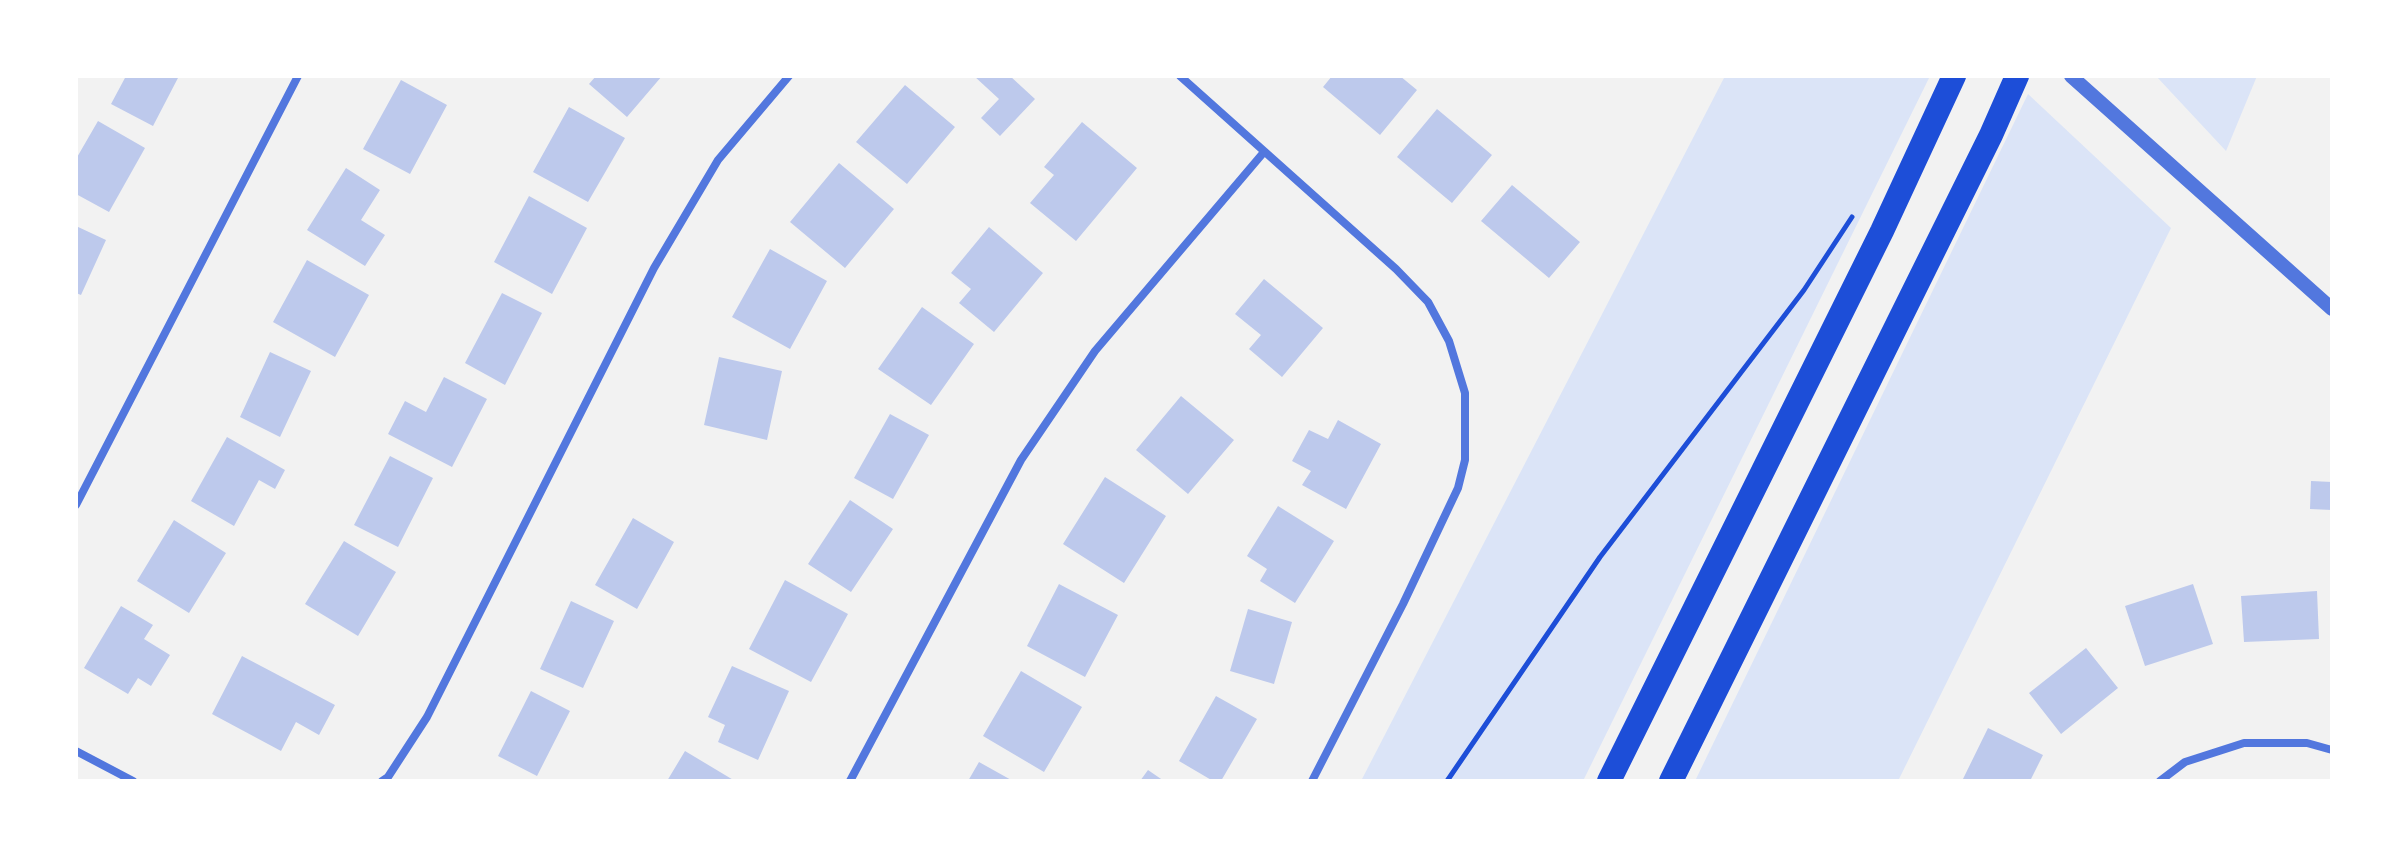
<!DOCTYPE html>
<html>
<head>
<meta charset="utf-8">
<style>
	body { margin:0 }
	#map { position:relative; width:2408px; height:857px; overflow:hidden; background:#f2f2f2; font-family:Bitter,serif }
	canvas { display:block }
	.frame { position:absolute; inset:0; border:78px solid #fff; pointer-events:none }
</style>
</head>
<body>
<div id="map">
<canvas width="2408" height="857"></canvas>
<div class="frame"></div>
</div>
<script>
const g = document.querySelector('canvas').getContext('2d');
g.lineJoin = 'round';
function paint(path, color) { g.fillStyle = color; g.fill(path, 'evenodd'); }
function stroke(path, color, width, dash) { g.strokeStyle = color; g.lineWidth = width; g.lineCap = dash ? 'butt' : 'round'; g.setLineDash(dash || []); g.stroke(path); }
paint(new Path2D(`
	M1725,76H1930L1583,781H1361Z
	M2156,76H2257L2226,151Z
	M2028,94L2171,228L1898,781H1695Z`), '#dbe4f7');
paint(new Path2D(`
	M126,76H179L153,126L111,104Z
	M596,76H662L627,117L589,84Z
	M974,76H1010L1035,99L1000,136L981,118L999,99Z
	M1332,76H1400L1417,90L1380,135L1323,87Z
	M401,80L447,105L410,174L363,149Z
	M905,85L955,127L907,184L856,142Z
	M569,107L625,138L588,202L533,172Z
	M1437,109L1492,155L1452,203L1397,157Z
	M98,121L145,148L109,212L76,194V159Z
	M1082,122L1137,168L1076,241L1030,203L1054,175L1044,167Z
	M839,163L894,209L845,268L790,222Z
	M346,168L380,190L361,220L385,235L365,266L307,230Z
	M1512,185L1580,242L1549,278L1481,221Z
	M529,196L587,228L552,294L494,262Z
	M76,226L106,240L81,295L76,293Z
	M989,227L1043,273L994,332L959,303L971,289L951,273Z
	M770,249L827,281L790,349L732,317Z
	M307,260L369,295L335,357L273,322Z
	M1264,279L1323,328L1282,377L1249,349L1261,335L1235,314Z
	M502,293L542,313L505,385L465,363Z
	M922,307L974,344L931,405L878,369Z
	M270,352L311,371L280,437L240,417Z
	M719,357L782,371L767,440L704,425Z
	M444,377L487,399L452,467L388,434L405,401L426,412Z
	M1181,396L1234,440L1188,494L1136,450Z
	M890,414L929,435L893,499L854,478Z
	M1338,420L1381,444L1346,509L1302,485L1311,471L1292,461L1309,430L1328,439Z
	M227,437L285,470L275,489L259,480L234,526L191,501Z
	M390,456L433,478L398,547L354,525Z
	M1105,477L1166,516L1124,583L1063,544Z
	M2311,481L2332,482V510L2310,509Z
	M850,500L893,529L851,592L808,564Z
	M1278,506L1334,541L1295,603L1260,581L1267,569L1247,556Z
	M633,518L674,542L637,609L595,585Z
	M174,520L226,553L189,613L137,581Z
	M344,541L396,572L358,636L305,604Z
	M785,580L848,614L811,682L749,649Z
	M1059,584L1118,615L1085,677L1027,646Z
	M2193,584L2213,644L2145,666L2125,606Z
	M2317,591L2319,639L2244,642L2241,596Z
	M571,601L614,621L583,688L540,669Z
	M121,606L153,625L144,639L170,655L151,686L138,678L128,694L84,668Z
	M1248,609L1292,622L1274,684L1230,671Z
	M2086,648L2118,688L2061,734L2029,693Z
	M242,656L335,705L319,735L296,722L281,751L212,714Z
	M732,666L789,691L758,760L718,742L725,725L708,717Z
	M1021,671L1082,707L1044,772L983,736Z
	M531,691L570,711L537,776L498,756Z
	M1216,696L1257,719L1221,781H1213L1179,761Z
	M1988,728L2043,755L2030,781H1962Z
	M685,751L735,781H667Z
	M979,762L1013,781H968Z
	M1148,770L1164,781H1140Z`), '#bdc9ec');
stroke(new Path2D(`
	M1447,781L1600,557L1804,290L1852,217`), '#1d4ed8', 5);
stroke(new Path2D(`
	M1180,76L1396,269L1428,302L1449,341L1465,393V460L1458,488L1403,604L1312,781
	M76,505L298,76
	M76,751L133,781
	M382,781L388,777L427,717L654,268L718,160L789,76
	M850,781L1021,460L1095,351L1264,152
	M2160,781L2185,762L2244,743H2307L2332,750`), '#5277de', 8);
stroke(new Path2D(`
	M2071,76L2332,309`), '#5277de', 14);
stroke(new Path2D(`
	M1609,781L1882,231L1954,76
	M1671,781L1991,135L2017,76`), '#1d4ed8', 24);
</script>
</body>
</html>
